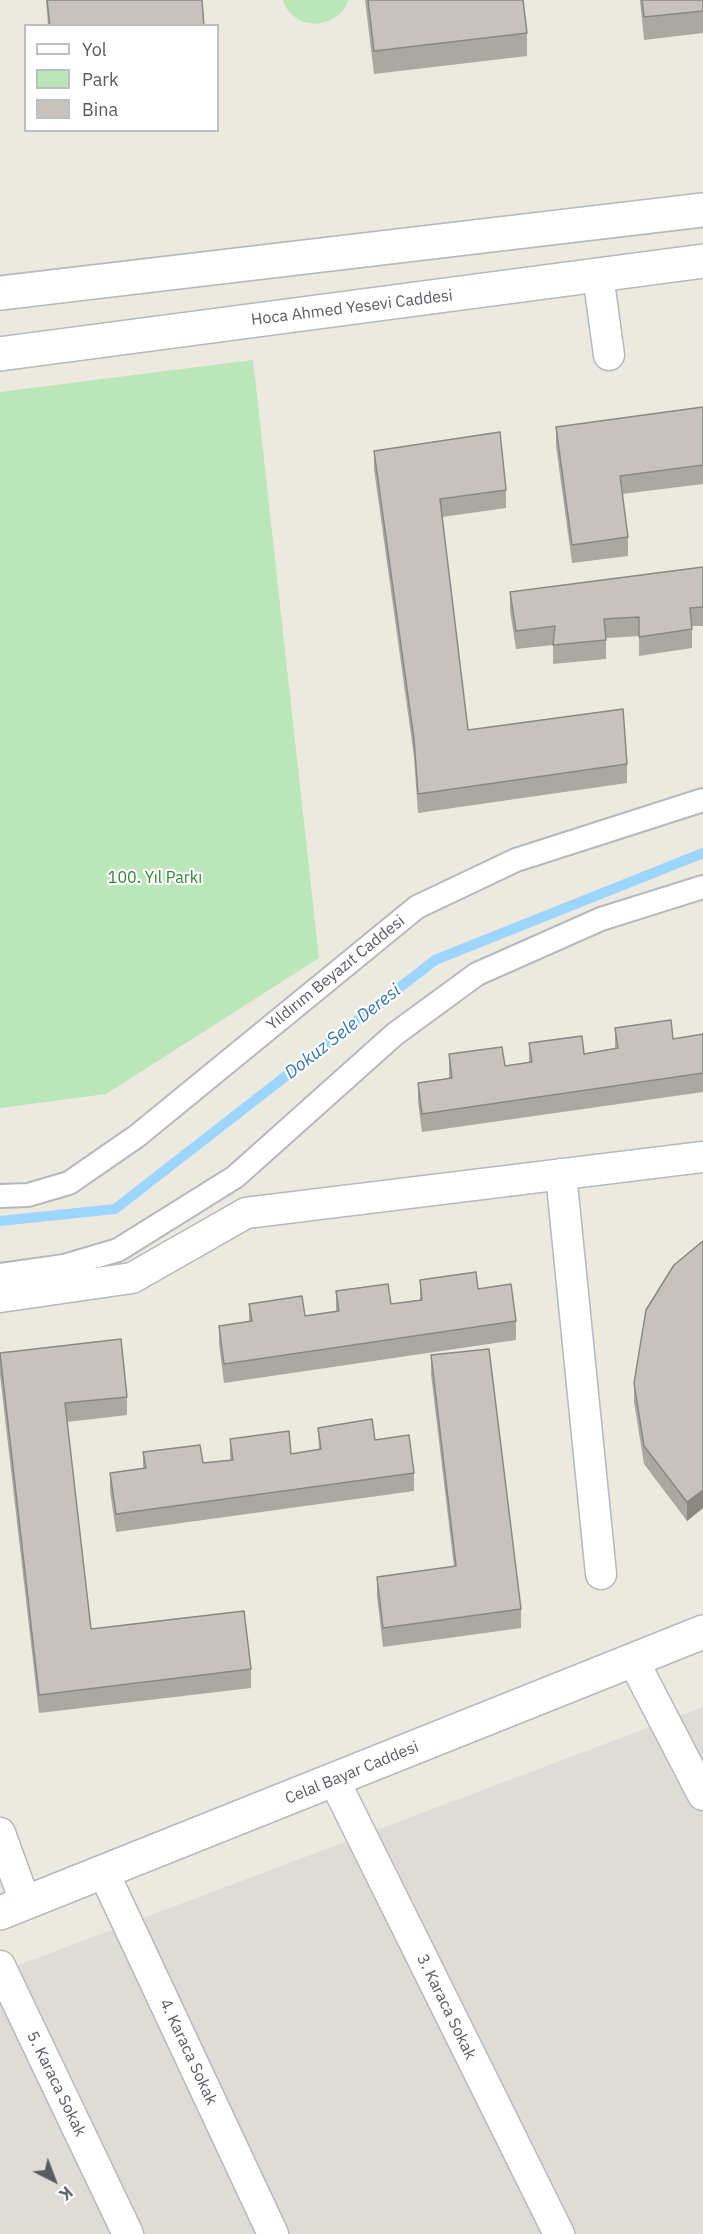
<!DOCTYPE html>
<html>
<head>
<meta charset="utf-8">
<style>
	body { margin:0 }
	#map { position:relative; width:703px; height:2234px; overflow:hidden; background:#ece9df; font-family:"IBM Plex Sans",sans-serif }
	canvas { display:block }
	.legend { position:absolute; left:24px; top:24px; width:195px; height:108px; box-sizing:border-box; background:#fff; border:2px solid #bcbec0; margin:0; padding:8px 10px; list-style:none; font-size:18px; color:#585c61 }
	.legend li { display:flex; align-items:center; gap:12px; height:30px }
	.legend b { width:30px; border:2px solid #bcbec0 }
	.north { position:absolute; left:24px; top:2150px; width:60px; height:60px; -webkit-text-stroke:4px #fff; paint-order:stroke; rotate:138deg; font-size:16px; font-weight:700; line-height:24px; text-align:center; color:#585c61 }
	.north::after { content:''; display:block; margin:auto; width:21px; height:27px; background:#585c61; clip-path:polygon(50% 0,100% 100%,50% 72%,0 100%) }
</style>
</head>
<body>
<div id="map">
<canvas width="703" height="2234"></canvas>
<ul class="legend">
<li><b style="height:8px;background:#fff"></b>Yol</li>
<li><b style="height:16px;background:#bae6b9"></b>Park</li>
<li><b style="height:16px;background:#c7c3bc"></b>Bina</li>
</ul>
<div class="north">K</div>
</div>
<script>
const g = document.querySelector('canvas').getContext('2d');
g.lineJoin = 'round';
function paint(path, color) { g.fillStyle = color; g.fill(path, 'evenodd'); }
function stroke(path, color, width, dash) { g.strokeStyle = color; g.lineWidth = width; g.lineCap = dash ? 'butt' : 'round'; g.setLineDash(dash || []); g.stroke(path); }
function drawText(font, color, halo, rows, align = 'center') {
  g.font = font + ' "IBM Plex Sans",sans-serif'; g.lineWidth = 4.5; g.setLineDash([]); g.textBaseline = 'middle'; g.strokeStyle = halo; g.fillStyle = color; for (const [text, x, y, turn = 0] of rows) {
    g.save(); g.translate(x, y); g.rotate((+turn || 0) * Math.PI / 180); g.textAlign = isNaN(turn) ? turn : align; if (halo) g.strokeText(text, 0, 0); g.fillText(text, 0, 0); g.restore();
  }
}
paint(new Path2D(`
	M703,1707V2234H0V1972Z`), '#dfdcd7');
paint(new Path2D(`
	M283,0H349C337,30 294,33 283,0Z
	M253,360L319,958L106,1094L0,1108V392Z`), '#bae6b9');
stroke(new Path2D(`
	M0,1221L115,1209L435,960L703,853`), '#9cd5ff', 10);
const pedestrian = new Path2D(`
	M0,1196L28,1195L69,1183L137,1136L417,907L516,860L703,800
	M0,1275L64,1266L118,1250L235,1177L395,1034L477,974L601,919L703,887`);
const minor = new Path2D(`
	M598,275L609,355
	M561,1174L601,1574
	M0,1297L132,1278L246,1213L703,1157
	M633,1660L703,1795
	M334,1780L559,2234
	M0,1833L25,1902
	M103,1871L273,2234
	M0,1966L128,2234`);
const tertiary = new Path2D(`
	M0,293L703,210
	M0,354L703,261`);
const secondary = new Path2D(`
	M0,1913L703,1632`);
stroke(pedestrian, '#b5b8bd', 26);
stroke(minor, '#b5b8bd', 33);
stroke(tertiary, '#b5b8bd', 36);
stroke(secondary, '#b5b9bf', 36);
stroke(pedestrian, '#fff', 22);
stroke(minor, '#fff', 30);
stroke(tertiary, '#fff', 33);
stroke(secondary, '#fff', 33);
paint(new Path2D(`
	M46,0H202L204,26H48Z
	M365,0H523L527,33V56L374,74Z
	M640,0H703V33L644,40Z
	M703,407V484L622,494L628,537V556L572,563L556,446V427Z
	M374,451L506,490V508L442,517L468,730L627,764V783L418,813L414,757L374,469Z
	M703,567V626H692V648L639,656V636L606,638V659L553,664V645L516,649L510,611V592Z
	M615,1028L673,1039L703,1034V1092L422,1132L418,1102V1083L449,1079V1054L505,1066L529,1062V1043L584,1054L615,1049Z
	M703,1241V1508L687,1521L644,1464L634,1402V1383Z
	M420,1280L478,1289L516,1321V1340L224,1383L219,1344V1326L249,1322V1304L305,1316L336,1311V1291L391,1304L420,1300Z
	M0,1353L127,1397V1415L67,1422L91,1629L251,1669V1688L39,1713L0,1375Z
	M431,1355L521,1609V1628L383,1647L377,1596V1577L454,1567L431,1374Z
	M318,1428L375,1440L414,1473V1491L116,1532L110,1491V1473L143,1468V1452L203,1463L230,1460V1439L291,1454L319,1450Z`), '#aba8a2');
paint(new Path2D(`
	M703,1490V1508L687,1521V1502Z`), '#8b8884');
const building = new Path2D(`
	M47,0H202L204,26H50Z
	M368,0H523L527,33L374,51Z
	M642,0H703V11L644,17Z
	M703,407V465L620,476L628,537L572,545L556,427Z
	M500,432L506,490L440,499L468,730L623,709L627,764L418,794L414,739L374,451Z
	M703,567V607L690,608L692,629L639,637V617L604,619L606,640L553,645L555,626L516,631L510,592Z
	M671,1020L673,1039L703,1034V1073L422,1114L418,1083L452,1078L449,1054L502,1047L505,1066L532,1062L529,1043L582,1036L584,1054L618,1048L615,1028Z
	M703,1241V1490L687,1502L644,1446L634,1383L646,1310L674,1265Z
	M476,1272L478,1289L511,1284L516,1321L224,1364L219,1326L252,1321L249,1304L302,1296L305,1316L339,1311L336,1291L388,1284L391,1304L422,1300L420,1280Z
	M121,1339L127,1397L65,1403L91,1629L244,1611L251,1669L39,1695L0,1353Z
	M489,1349L521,1609L383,1628L377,1577L456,1566L431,1355Z
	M372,1419L375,1440L409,1435L414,1473L116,1514L110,1473L146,1468L143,1452L200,1445L203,1463L233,1460L230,1439L289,1431L291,1454L321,1449L318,1428Z`);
paint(building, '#c7c3bc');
stroke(building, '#8b8884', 1.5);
drawText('16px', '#585c61', '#fff', [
	["Hoca Ahmed Yesevi Caddesi",352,308,-7],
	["Yıldırım Beyazıt Caddesi",336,973,-39],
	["Celal Bayar Caddesi",352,1773,-22],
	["3. Karaca Sokak",446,2007,64],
	["4. Karaca Sokak",188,2052,65],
	["5. Karaca Sokak",56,2084,64]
]);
drawText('16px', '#318734', '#fff', [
	["100. Yıl Parkı",155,878]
]);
drawText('italic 18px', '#3675b5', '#fff', [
	["Dokuz Sele Deresi",343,1032,-38]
]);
</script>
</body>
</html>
